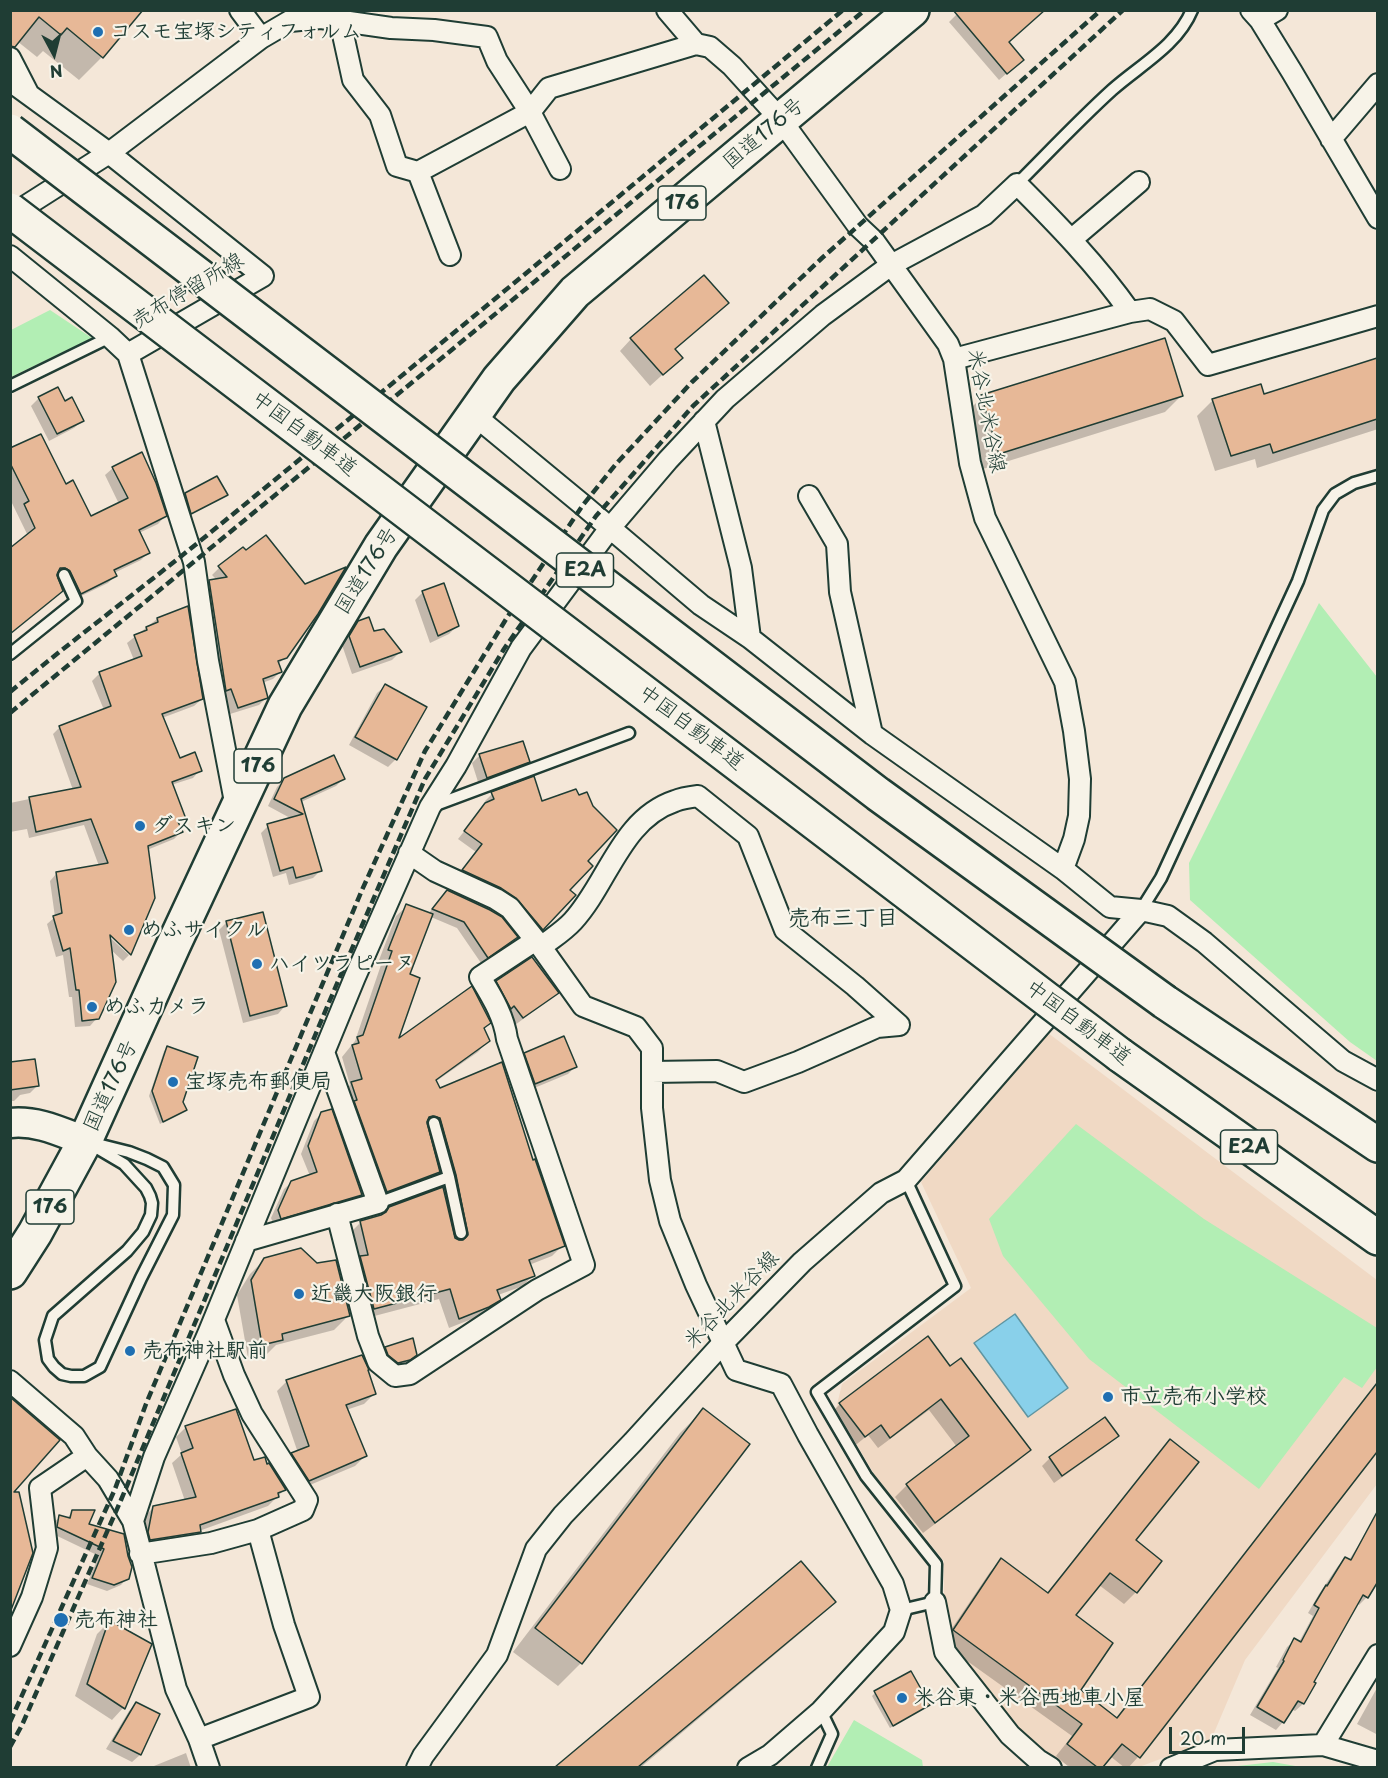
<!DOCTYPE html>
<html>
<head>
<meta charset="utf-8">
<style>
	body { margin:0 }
	#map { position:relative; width:1388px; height:1778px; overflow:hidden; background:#f4e7d8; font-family:"Playpen Sans",sans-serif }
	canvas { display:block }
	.frame { position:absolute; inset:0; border:12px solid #1f3d34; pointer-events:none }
	.north { position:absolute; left:24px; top:24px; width:60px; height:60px; -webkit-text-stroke:4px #f7f3e8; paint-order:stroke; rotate:173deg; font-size:16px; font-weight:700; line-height:24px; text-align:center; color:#1f3d34 }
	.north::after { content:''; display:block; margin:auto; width:21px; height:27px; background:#1f3d34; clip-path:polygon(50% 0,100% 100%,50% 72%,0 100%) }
	.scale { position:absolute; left:1169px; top:1727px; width:76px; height:27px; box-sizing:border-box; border:3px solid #1f3d34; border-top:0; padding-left:8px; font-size:18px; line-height:21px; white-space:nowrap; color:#1f3d34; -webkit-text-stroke:4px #f7f3e8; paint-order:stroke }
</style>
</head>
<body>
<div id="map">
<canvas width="1388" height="1778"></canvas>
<div class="frame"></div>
<div class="north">N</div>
<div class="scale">20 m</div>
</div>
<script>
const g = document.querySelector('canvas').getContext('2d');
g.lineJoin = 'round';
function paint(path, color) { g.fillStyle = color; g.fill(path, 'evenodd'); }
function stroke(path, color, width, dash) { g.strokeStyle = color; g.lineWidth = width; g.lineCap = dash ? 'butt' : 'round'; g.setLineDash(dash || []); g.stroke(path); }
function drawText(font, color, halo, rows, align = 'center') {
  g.font = font + ' "Playpen Sans","Klee One",sans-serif'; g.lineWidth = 4.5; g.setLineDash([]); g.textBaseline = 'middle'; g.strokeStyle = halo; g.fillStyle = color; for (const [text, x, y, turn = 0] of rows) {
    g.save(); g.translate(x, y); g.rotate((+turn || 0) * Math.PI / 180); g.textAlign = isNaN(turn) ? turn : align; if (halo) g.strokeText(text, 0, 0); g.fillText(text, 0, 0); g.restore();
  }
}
paint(new Path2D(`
	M1048,1033L1377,1280V1484L1245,1660L1211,1740L1139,1767H1072L1045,1755L1016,1729L951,1649L944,1628V1561L874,1474L836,1409L842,1384L971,1288L921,1182Z`), '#f0d9c4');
paint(new Path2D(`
	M50,310L92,338L11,377V330Z
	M1319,603L1377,677V1061L1350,1042L1190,900L1189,863Z
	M1076,1124L1204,1219L1377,1328V1367L1362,1388L1344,1377L1259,1489L1089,1359L1003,1256L989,1219Z
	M854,1720L922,1760L923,1767H827Z
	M1273,1762L1301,1767H1229Z`), '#b2eeb4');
const water = new Path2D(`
	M1015,1314L1068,1388L1028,1417L974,1343Z`);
paint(water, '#89d0ea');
stroke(water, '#5f95a1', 1.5);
paint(new Path2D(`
	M10,10L136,17L102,57L79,80L43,51L37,57L17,41L10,47Z
	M961,10L1007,42L1014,67L999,80L949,22Z
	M715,315L674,350L681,358L650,386L620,351L631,339Z
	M1164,340L1181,396L1165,412L983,469L966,413L982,397Z
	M1378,359V429L1257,468L1255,459L1215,471L1197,416L1213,400L1263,396Z
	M39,398L64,403L82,421L74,428L49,441L31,406Z
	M10,450L65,486L90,518L119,504L105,475L113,468L165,516L158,524L139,533L149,552L141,560L114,573L115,576L108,583L73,600L63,579L54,572L28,536L10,499Z
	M186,494L222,498L188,516L182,498Z
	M219,568L317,613L286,657L278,664L281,671L273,679L262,683L266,698L259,705L230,714L224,695L202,589L210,582L217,580L212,575Z
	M423,592L457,626L449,634L430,643L415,600Z
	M157,619L202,699L194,706L162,718L179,760L200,770L193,778L171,785L184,819L178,825L181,832L174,839L147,850L154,898L129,955V951L105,929L103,931L129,955L123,961L110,949L97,1018L90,1026L75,1027L72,997H69L63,955L56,957L47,924L55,917L50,881L57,873L99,866L84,825L29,838L27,829L10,832V803L73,790L53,734L60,727L104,710L92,681L100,673L134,660L127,643Z
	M359,622L400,652L392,660L352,674L342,645L351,630Z
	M385,686L396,759L388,767L349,745L377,693Z
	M480,755L528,762L520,769L479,785L472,763Z
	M285,779H343L336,786L301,802L320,871L313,878L289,885L286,873L273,877L261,833L268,826L292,819L268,806L277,787Z
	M492,794L541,803L578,797L591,807L585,861L568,890L574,895L535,936L456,878L476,852L458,839L486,804L485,801Z
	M441,898L516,937L510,943L481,963L457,928L431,917L408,975L396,1042L483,1029L488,1041L478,1052L435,1082L440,1090L532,1162L563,1245L552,1256L529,1265L533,1275L523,1286L498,1295L499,1299L488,1310L477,1317L449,1328L439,1299L363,1319L350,1233L361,1222L382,1216L390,1208L455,1244H458L446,1186L433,1139L430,1140L438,1172L428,1182L376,1201L342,1094L350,1085L342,1057L355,1041L382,962L379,960L396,916L407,906L428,914Z
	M227,922L285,1006L278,1014L243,1023L219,930Z
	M497,982L557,993L549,1000L515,1025L489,990Z
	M168,1048L181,1102L185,1109L160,1124L149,1096L164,1051Z
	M525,1054L576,1066L568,1074L527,1091L517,1062Z
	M34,1059L37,1086L30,1093L20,1095L14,1101H10V1062Z
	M322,1113L361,1195L354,1202L274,1225L271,1218L284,1189L292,1182L310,1176L301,1154L314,1121Z
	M265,1259L349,1315L334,1330L276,1345L267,1354L248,1358L237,1295L250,1274Z
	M927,1338L950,1368L1029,1450L1017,1462L923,1533L895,1497L907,1485L957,1447L929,1410L878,1448L868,1435L852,1448L828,1416L840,1404Z
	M386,1348L416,1354L400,1370L393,1375L381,1378L373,1371L370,1364Z
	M287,1381L374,1394L364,1404L346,1410L365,1456L355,1466L298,1490L282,1465L292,1455L298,1453L277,1391Z
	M10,1399L15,1489L20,1504L27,1566L10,1607Z
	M1367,1399L1378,1407V1449L1138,1757L1128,1768H1125L1110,1756L1101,1768H1070L1056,1756L1072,1736L942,1643L990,1572L1002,1560L1046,1594L1159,1453L1170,1441L1134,1541L1160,1561L1136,1592L1124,1604L1099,1585L1074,1616L1079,1690L1116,1719L1355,1411Z
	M703,1410L581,1663L558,1686L513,1652L680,1433Z
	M186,1427L253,1462L266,1466L284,1490L268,1506L199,1531L190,1541L141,1549L139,1543L144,1517L154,1507L185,1501L172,1463L182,1454L176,1437Z
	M1117,1436L1109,1444L1054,1483L1042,1466L1050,1458Z
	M73,1512L87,1525L127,1578L121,1585L107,1591L87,1584L99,1556L51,1533L53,1523L60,1517L66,1519Z
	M1378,1515V1580L1367,1597L1359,1605L1357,1603L1312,1683L1314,1684L1303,1704L1295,1711L1291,1709L1283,1722L1276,1730L1250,1715L1278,1668L1276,1667L1287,1647L1295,1640L1299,1642L1313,1616L1308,1613L1319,1594L1338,1566L1346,1559L1349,1560Z
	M801,1564L834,1602L810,1625L640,1768H557Z
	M109,1622L150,1645L123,1708L112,1720L75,1696L97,1634Z
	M1378,1686V1735L1357,1724Z
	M875,1693L929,1705L890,1728L872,1696Z
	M137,1703L158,1715L140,1755L132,1762L106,1749L129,1711Z
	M186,1753L191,1768H149Z`), '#0003');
const building = new Path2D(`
	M10,10H143L103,58L67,28L61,35L39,17L15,47L10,46Z
	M953,10H1045L1009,42L1024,60L1007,74Z
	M704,275L729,303L675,349L683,358L663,375L630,338Z
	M1165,338L1183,396L999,454L981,395Z
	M1377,358V419L1273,453L1270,444L1231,456L1212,399L1261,384L1264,394Z
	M58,387L65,401L72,397L84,421L57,434L38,397Z
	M41,434L66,484L73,480L91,516L128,498L112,467L142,452L156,483L167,516L139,530L150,553L114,570L117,576L81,594L70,571L65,568H60L57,575L63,591L10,634V548L35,528L24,504L29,501L10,463V448Z
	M217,476L228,495L191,514L185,493Z
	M266,535L305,584L346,567L318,614L287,658L278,661L282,672L263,679L268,698L238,708L231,689L226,691L209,580L227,577L218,566L243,547L246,550Z
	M444,583L459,626L438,636L422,591Z
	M188,606L203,699L162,714L180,758L195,752L202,771L172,782L186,819L178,822L183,832L148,846L155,898L131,955L110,935L116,982L99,1019L82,1021L79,990H76L70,948L63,951L53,916L62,913L56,872L108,863L91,819L36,832L29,797L81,787L59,726L111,706L99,672L142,656L134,635L147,630L146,627L158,622L157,618Z
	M369,617L374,631L384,629L402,652L360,667L349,636L358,621Z
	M385,684L427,707L397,760L355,737Z
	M523,741L530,762L487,778L479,754Z
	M334,755L345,779L301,799L322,871L296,878L293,867L280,871L267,824L303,814L274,799L284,778Z
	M534,776L542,801L576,789L579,795L587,792L593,806L617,830L588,861L593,866L570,890L576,895L543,930L516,898L501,888L462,870L482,844L464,831L485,803L494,799L491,792Z
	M447,890L490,910L502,917L518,937L488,958L464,922L432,909Z
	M406,904L433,914L410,974L420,978L399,1038L472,986L491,1023L484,1028L490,1041L436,1080L440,1088L502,1062L533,1160L535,1159L565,1246L529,1260L535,1276L497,1290L501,1300L489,1307L459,1319L450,1289L374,1309L360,1256L368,1255L360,1221L381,1215L386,1212L389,1207L443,1187L455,1238L459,1240H463L468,1235L456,1175L440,1118L433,1116L429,1117L427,1122L440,1172L387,1192L354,1101L357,1100L351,1082L362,1079L352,1045L359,1043L357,1037L363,1035L392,951L388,950Z
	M263,912L287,1006L250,1016L226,921Z
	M532,957L559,993L523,1018L514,1006L511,1009L496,981Z
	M564,1036L577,1067L535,1084L524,1053Z
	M167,1046L198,1057L183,1102L187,1110L163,1122L152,1091Z
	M35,1059L39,1086L10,1090V1062Z
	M332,1109L362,1195L281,1219L278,1210L291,1181L317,1172L308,1146L321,1112Z
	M301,1248L317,1263L336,1260L350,1316L282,1334L283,1340L262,1345L251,1280L264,1258Z
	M928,1336L950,1366L961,1358L1031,1450L935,1523L906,1484L969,1436L941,1399L890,1438L881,1425L865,1437L839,1403Z
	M413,1338L417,1355L410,1360L398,1363L388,1355L385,1347Z
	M362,1355L369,1370H368L376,1394L346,1405L367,1456L309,1481L291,1453L309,1446L286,1380Z
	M1377,1383V1452L1140,1758L1122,1744L1103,1767H1097L1067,1744L1082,1724L953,1630L1001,1558L1048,1593L1170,1439L1199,1462L1136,1540L1162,1561L1137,1593L1110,1573L1076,1615L1113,1643L1081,1690L1117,1718Z
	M10,1397L60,1440L14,1492H19L33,1553L11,1610Z
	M703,1408L750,1444L582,1664L535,1628Z
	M236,1409L254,1460L265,1457L267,1464L269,1463L286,1490L278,1493L279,1497L200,1525L201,1532L150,1540L148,1532L153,1506L196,1497L181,1453L193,1448L185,1426Z
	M1105,1417L1119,1436L1062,1476L1049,1457Z
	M72,1510H95L89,1524L124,1534L128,1556L132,1567L129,1579L114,1585L92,1578L104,1549L57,1527L59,1515L70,1518Z
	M1377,1512V1583L1368,1598L1363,1595L1314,1682L1316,1683L1304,1704L1298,1701L1284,1723L1257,1707L1284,1661L1283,1660L1294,1638L1301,1642L1319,1608L1314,1605L1326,1585L1327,1586L1345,1557L1351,1560Z
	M801,1561L836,1602L638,1767H555Z
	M109,1620L152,1644L125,1709L87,1684Z
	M911,1671L930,1705L893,1726L874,1691Z
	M136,1702L160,1714L141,1755L113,1741Z`);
paint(building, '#e7b897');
stroke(building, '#1f3d34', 1.5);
const lane = new Path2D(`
	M1017,184C1048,153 1079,120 1112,90C1140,65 1177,46 1192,10
	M10,386L110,337
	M10,654L76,601L64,575
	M433,806L629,733
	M1141,910L1161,878L1298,581L1323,510L1335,494L1354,483L1378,476
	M434,1123L449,1177L461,1233
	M85,1141L129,1152L147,1159L163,1167L174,1185L173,1215L141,1278L100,1367L84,1376H71L62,1374L54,1367L48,1359L45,1340L53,1316L127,1251L143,1232L151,1215L152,1203L150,1196L146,1188L124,1164Z
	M378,1203L449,1177
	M901,1610L935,1602L936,1564L866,1476L817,1392L955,1286L906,1180
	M817,1768L832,1734L821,1711`);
const street = new Path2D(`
	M240,10L261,38
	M667,10L696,44L710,47L732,66L781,120L858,226L874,241L948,344L954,359L970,463L985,518L1065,682L1074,731L1080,779L1079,816L1074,839L1063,869
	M1251,10L1260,20L1292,72L1378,218
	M1260,20L1277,10
	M340,21L353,80L380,115L397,166L418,172L530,112L549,88L696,44
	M10,58L28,93
	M10,81L109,153L263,276L128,354
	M1331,139L1378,84
	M418,172L450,255
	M10,216L109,153L261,38L290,21L321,18L391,28L434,30L487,37L497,61L530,112L560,169
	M1072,239L1139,182
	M10,256L110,337L128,354L194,562L208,661L236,807
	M954,359L1130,312L1150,309L1174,321L1208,365L1378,316
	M474,415L583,505L701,605L750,638L872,734L1063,869L1110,907L1141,910L1168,916L1204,942L1343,1061L1378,1080
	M704,421L741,568L750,638
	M809,496L837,544L840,592L872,734
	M409,853L435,871L496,899L510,908L541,947L583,1006L636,1027L652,1048V1108L660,1180L670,1221L696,1285L736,1370L781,1384L808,1435L893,1584L901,1610L894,1632L821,1711L770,1755L748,1768
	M541,947C551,939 564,931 573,921C608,883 621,819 675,801C682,798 690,797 698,796L748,836L785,930L855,986L899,1025
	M652,1072L717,1071L744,1082L798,1062L877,1027L899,1025
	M337,1214L368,1336L378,1362L395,1376L410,1374L537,1290L584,1265L507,1039C504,1016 492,997 480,977L536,940
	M246,1241L378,1203L324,1052
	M10,1381L74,1436L87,1456L40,1488L47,1548L32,1597L10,1646
	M87,1456L108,1479L133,1521
	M140,1554L211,1543L258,1530L303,1510L307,1500L252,1414L234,1375L214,1320
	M935,1602L945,1652L1010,1735L1038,1760L1051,1768
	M1378,1655L1323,1745L1378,1761
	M199,1739L309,1697L284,1625L258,1530
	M209,1768L199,1739L176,1689L133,1521L154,1457L208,1334L355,977L430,807L456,766L521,648L610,528L668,460L725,399L823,315L891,265L984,215L1017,184C1057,224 1097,265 1130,312
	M417,1768L423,1756L497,1655L536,1549L563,1515L633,1442L723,1343L802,1262L881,1193L906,1180L1141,910
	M1171,1768L1215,1750L1323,1745`);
const secondary = new Path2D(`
	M10,1123C37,1120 61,1132 85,1141`);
const highway = new Path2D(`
	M1165,1002L1378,1145
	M1120,1055L1378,1238
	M10,1272L35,1233L85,1141L173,946L285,706L381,546L499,379L575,292L912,10`);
stroke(lane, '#1f3d34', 15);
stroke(street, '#1f3d34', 24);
stroke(secondary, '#1f3d34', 33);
stroke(highway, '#1f3d34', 38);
stroke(lane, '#f7f3e8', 10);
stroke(street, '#f7f3e8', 20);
stroke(secondary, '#f7f3e8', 28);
stroke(highway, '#f7f3e8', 33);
stroke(new Path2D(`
	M10,692C74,639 141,589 205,537C419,362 631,187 843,10
	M10,713L865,10
	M10,1722L115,1489L146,1404L362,890L425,751L508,616L583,505L616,464L692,382L822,258L1101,10
	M10,1747L22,1725L121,1500L327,1007L425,779L504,649L596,516L693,406L1123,10`), '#1f3d34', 4.5, [9, 4.5]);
const highwayBridge = new Path2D(`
	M10,131L878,794L1165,1002
	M10,210L1120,1055`);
stroke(highwayBridge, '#1f3d34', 38, []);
stroke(highwayBridge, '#f7f3e8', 33);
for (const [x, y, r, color] of [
	[98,32,6,"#1f6fb2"],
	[140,826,6,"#1f6fb2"],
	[129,930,6,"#1f6fb2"],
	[257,964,6,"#1f6fb2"],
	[92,1007,6,"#1f6fb2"],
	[173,1082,6,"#1f6fb2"],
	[299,1294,6,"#1f6fb2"],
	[130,1351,6,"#1f6fb2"],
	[1108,1397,6,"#1f6fb2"],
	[61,1620,8,"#1f6fb2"],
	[902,1698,6,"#1f6fb2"]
]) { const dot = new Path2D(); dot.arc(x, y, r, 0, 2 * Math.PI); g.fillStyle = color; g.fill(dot); stroke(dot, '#f7f3e8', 2); }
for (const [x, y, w] of [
	[682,203,48],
	[585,570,57],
	[258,766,48],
	[1249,1147,57],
	[50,1207,48]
]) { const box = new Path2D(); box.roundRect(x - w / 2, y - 17, w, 34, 4.5); g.fillStyle = '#f7f3e8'; g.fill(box); stroke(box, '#1f3d34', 1.5); }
drawText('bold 20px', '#1f3d34', null, [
	["176",682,203],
	["E2A",585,570],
	["176",258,766],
	["E2A",1249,1147],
	["176",50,1207]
]);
drawText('bold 21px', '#1f3d34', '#f7f3e8', [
	["コスモ宝塚シティフォルム",110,32],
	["ダスキン",152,826],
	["めふサイクル",141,930],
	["ハイツラピーヌ",269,964],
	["めふカメラ",104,1007],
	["宝塚売布郵便局",185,1082],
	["近畿大阪銀行",311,1294],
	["売布神社駅前",142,1351],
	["市立売布小学校",1120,1397],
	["売布神社",74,1620],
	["米谷東・米谷西地車小屋",914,1698]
], 'left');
drawText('21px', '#1f3d34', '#f7f3e8', [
	["国道176号",764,134,-40],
	["売布停留所線",188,291,-31],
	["米谷北米谷線",986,411,79],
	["中国自動車道",304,434,37],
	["国道176号",367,571,-58],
	["中国自動車道",691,728,37],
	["中国自動車道",1078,1023,37],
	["国道176号",111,1086,-65],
	["米谷北米谷線",732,1300,-46]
]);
drawText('bold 22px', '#1f3d34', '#f7f3e8', [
	["売布三丁目",843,919]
]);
</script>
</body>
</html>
